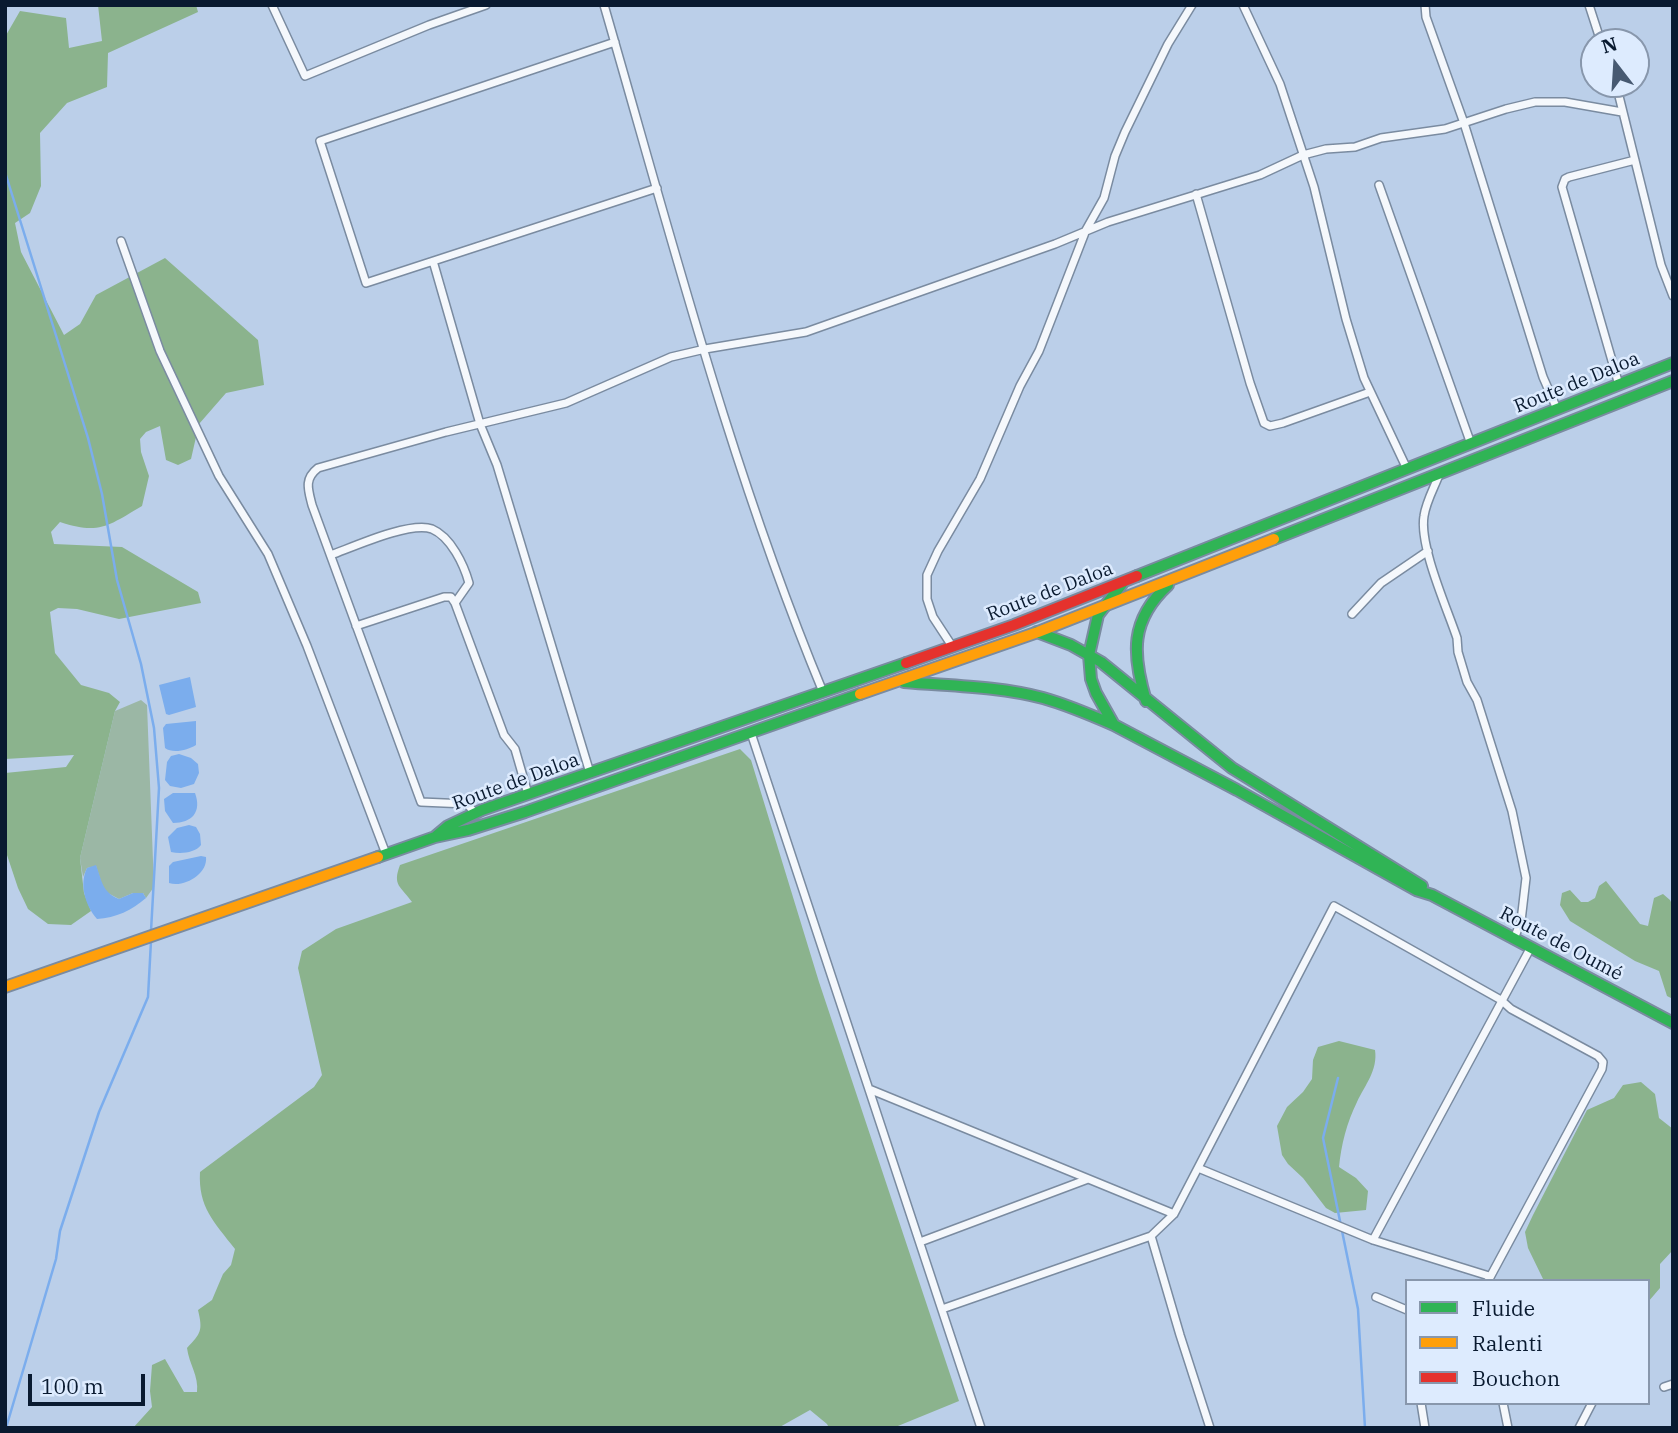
<!DOCTYPE html>
<html>
<head>
<meta charset="utf-8">
<style>
	body { margin:0 }
	#map { position:relative; width:1678px; height:1433px; overflow:hidden; background:#bbcfe9; font-family:"IBM Plex Serif",serif }
	canvas { display:block }
	.frame { position:absolute; inset:0; border:7px solid #091a30; pointer-events:none }
	.legend { position:absolute; left:1405px; top:1279px; width:245px; height:126px; box-sizing:border-box; background:#ddebfe; border:2px solid #8897ac; margin:0; padding:9px 12px; list-style:none; font-size:21px; color:#091a30 }
	.legend li { display:flex; align-items:center; gap:14px; height:35px }
	.legend b { width:35px; border:2px solid #8897ac }
	.north { position:absolute; left:1580px; top:28px; width:70px; height:70px; box-sizing:border-box; background:#ddebfe; border:2px solid #8897ac; border-radius:50%; rotate:343deg; font-size:19px; font-weight:700; line-height:28px; text-align:center; color:#091a30 }
	.north::after { content:''; display:block; margin:auto; width:24px; height:32px; background:#475971; clip-path:polygon(50% 0,100% 100%,50% 72%,0 100%) }
	.scale { position:absolute; left:28px; top:1374px; width:117px; height:32px; box-sizing:border-box; border:4px solid #091a30; border-top:0; padding-left:9px; font-size:21px; line-height:24px; white-space:nowrap; color:#091a30; -webkit-text-stroke:5px #ddebfe; paint-order:stroke }
</style>
</head>
<body>
<div id="map">
<canvas width="1678" height="1433"></canvas>
<div class="frame"></div>
<ul class="legend">
<li><b style="height:9px;background:#30b455"></b>Fluide</li>
<li><b style="height:9px;background:#ff9f0a"></b>Ralenti</li>
<li><b style="height:9px;background:#e5322d"></b>Bouchon</li>
</ul>
<div class="north">N</div>
<div class="scale">100 m</div>
</div>
<script>
const g = document.querySelector('canvas').getContext('2d');
g.lineJoin = 'round';
function paint(path, color) { g.fillStyle = color; g.fill(path, 'evenodd'); }
function stroke(path, color, width, dash) { g.strokeStyle = color; g.lineWidth = width; g.lineCap = dash ? 'butt' : 'round'; g.setLineDash(dash || []); g.stroke(path); }
function drawText(font, color, halo, rows, align = 'center') {
  g.font = font + ' "IBM Plex Serif",serif'; g.lineWidth = 5; g.setLineDash([]); g.textBaseline = 'middle'; g.strokeStyle = halo; g.fillStyle = color; for (const [text, x, y, turn = 0] of rows) {
    g.save(); g.translate(x, y); g.rotate((+turn || 0) * Math.PI / 180); g.textAlign = isNaN(turn) ? turn : align; if (halo) g.strokeText(text, 0, 0); g.fillText(text, 0, 0); g.restore();
  }
}
paint(new Path2D(`
	M141,700L147,705L154,887L146,898L143,893H133L119,899L104,891L96,866L87,868L83,877L80,858L115,711Z`), '#9bb7a5');
paint(new Path2D(`
	M98,5H196L198,12L108,53L107,87L67,103L40,133L41,186L30,213L15,223L21,252L64,335L80,324L96,295L165,258L258,340L264,385L226,393L199,424L191,459L178,465L166,460L160,426L146,432L140,439L141,452L149,476L142,506C108,526 99,535 60,522L51,532L54,544L122,547L198,592L201,603L119,619L77,609L58,608L50,612L55,653L81,685L109,693L120,702L115,711L80,858L84,893L91,911L71,925L48,924L28,909L18,888L5,849V773L66,767L74,755L5,759V37L20,11L66,18L69,48L102,41Z
	M740,749L751,760L819,982L959,1401L893,1428H829L827,1424L810,1410L778,1428H133L152,1407L150,1391L152,1365L165,1359L184,1392H197C199,1376 189,1364 187,1348C201,1333 203,1331 198,1310L212,1300L223,1274L231,1265L235,1249C214,1222 198,1207 200,1172L314,1087L322,1075L298,968L302,951L336,929L412,902C401,886 392,886 400,865Z
	M1606,881L1640,924L1648,926L1654,898L1663,894L1670,900L1673,906V999L1667,996L1659,971L1635,961L1570,921L1560,905L1562,893L1570,890L1581,902H1588L1595,898L1599,886Z
	M1339,1041L1375,1050C1378,1070 1365,1085 1357,1102C1347,1122 1341,1145 1339,1167L1356,1178L1368,1191L1366,1210L1335,1213L1326,1208L1303,1178L1288,1164L1282,1155L1277,1126L1287,1107L1303,1092L1312,1079L1313,1060L1318,1047Z
	M1641,1082L1655,1094L1659,1118L1673,1129V1250L1660,1264V1288L1648,1302V1281H1544L1528,1248L1525,1232L1533,1215L1587,1110L1614,1098L1623,1085Z`), '#8bb38d');
paint(new Path2D(`
	M190,677L196,707L169,715L166,714L159,685Z
	M196,721V745C188,750 173,754 165,748L163,728L166,724Z
	M179,754L191,758L198,764L199,773L194,784L181,788L170,786L165,780L167,762L171,756Z
	M173,793H195C202,812 192,823 173,823L165,811L164,799Z
	M189,825L196,827L200,834L201,845C195,853 181,854 171,852L168,837L177,828Z
	M201,856L206,857C208,874 184,888 169,883V866L173,862Z
	M96,865C102,881 102,892 119,899L133,893H143L146,898C132,910 116,918 97,919C85,905 79,884 87,868Z`), '#7baded');
stroke(new Path2D(`
	M5,172L88,438L102,494L117,580L141,664L154,728L159,788L151,931
	M1338,1078L1323,1138L1358,1309L1365,1428
	M6,1428L56,1259L60,1231L99,1112L148,997L151,941`), '#7baded', 2.5);
const street = new Path2D(`
	M272,5L305,76L429,25L486,5
	M604,5C671,236 731,470 823,692
	M1243,5L1280,84L1314,187L1346,319L1364,378L1407,469
	M1425,5L1426,17L1464,123L1543,377L1557,409
	M1589,5L1601,42
	M615,42L320,141L366,283L657,188
	M1616,84L1661,265L1673,296
	M1379,185L1471,444
	M1196,194L1250,383L1264,423L1270,426L1283,423L1370,392
	M121,241L160,351L219,476L268,554L307,646L386,854
	M433,261L480,424L497,465L590,773
	M1619,385L1562,187L1565,179L1569,177L1635,160
	M1439,475C1434,488 1426,502 1424,516C1419,546 1447,608 1457,638L1458,652L1467,682L1477,700L1512,811L1526,878L1521,921L1514,939
	M331,555C353,547 410,521 432,529C451,537 464,565 469,583L455,603
	M1352,614L1381,583L1428,551
	M356,626L444,597H451L455,603L504,735L515,749L528,794
	M952,646L933,617L927,599V575L938,551L980,479L1020,386L1039,351L1086,230L1104,198L1115,156L1125,132L1168,44L1192,5
	M751,733L981,1428
	M475,813L467,804L421,802L312,505C308,489 304,479 318,468L446,432L566,403L671,357L705,349L806,332L1055,244L1108,222L1260,175L1303,155L1326,149L1355,147L1381,138L1445,129L1506,109L1535,102H1565L1622,112
	M869,1089L1174,1214
	M1198,1168L1373,1240L1489,1276
	M1151,1236L1180,1335L1210,1428
	M1373,1240L1531,947
	M920,1242L1088,1179
	M1376,1297L1407,1310
	M942,1309L1151,1236L1174,1214L1334,906L1501,1000L1511,1009L1598,1056L1603,1062L1602,1069L1488,1281
	M1664,1387L1673,1384
	M1421,1403L1425,1428
	M1503,1403L1508,1428
	M1579,1428L1592,1403`);
const fast = new Path2D(`
	M1274,539L1673,381
	M1137,576L1673,363
	M1122,584L1098,615L1089,655L1091,679L1096,693L1114,725L1237,790L1416,890L1432,895L1673,1023
	M1037,632L1071,645L1101,662L1232,768L1422,886
	M904,682C950,686 998,686 1043,698C1068,705 1091,715 1114,725
	M1146,701C1132,654 1130,620 1168,585
	M436,836L448,826L482,810L906,663
	M378,857L435,837L468,830L525,812L860,694`);
const slow = new Path2D(`
	M860,694L1038,632L1274,539
	M5,987L378,857`);
const jam = new Path2D(`
	M906,663L1014,625L1137,576`);
stroke(street, '#7a8ba0', 10);
stroke(fast, '#7a8ba0', 14);
stroke(slow, '#7a8ba0', 14);
stroke(jam, '#7a8ba0', 14);
stroke(street, '#f5f8fc', 7);
stroke(fast, '#30b455', 10);
stroke(slow, '#ff9f0a', 10);
stroke(jam, '#e5322d', 10);
drawText('19px', '#091a30', '#ddebfe', [
	["Route de Daloa",1577,383,-22],
	["Route de Daloa",1050,592,-21],
	["Route de Daloa",516,782,-20],
	["Route de Oumé",1561,944,28]
]);
</script>
</body>
</html>
